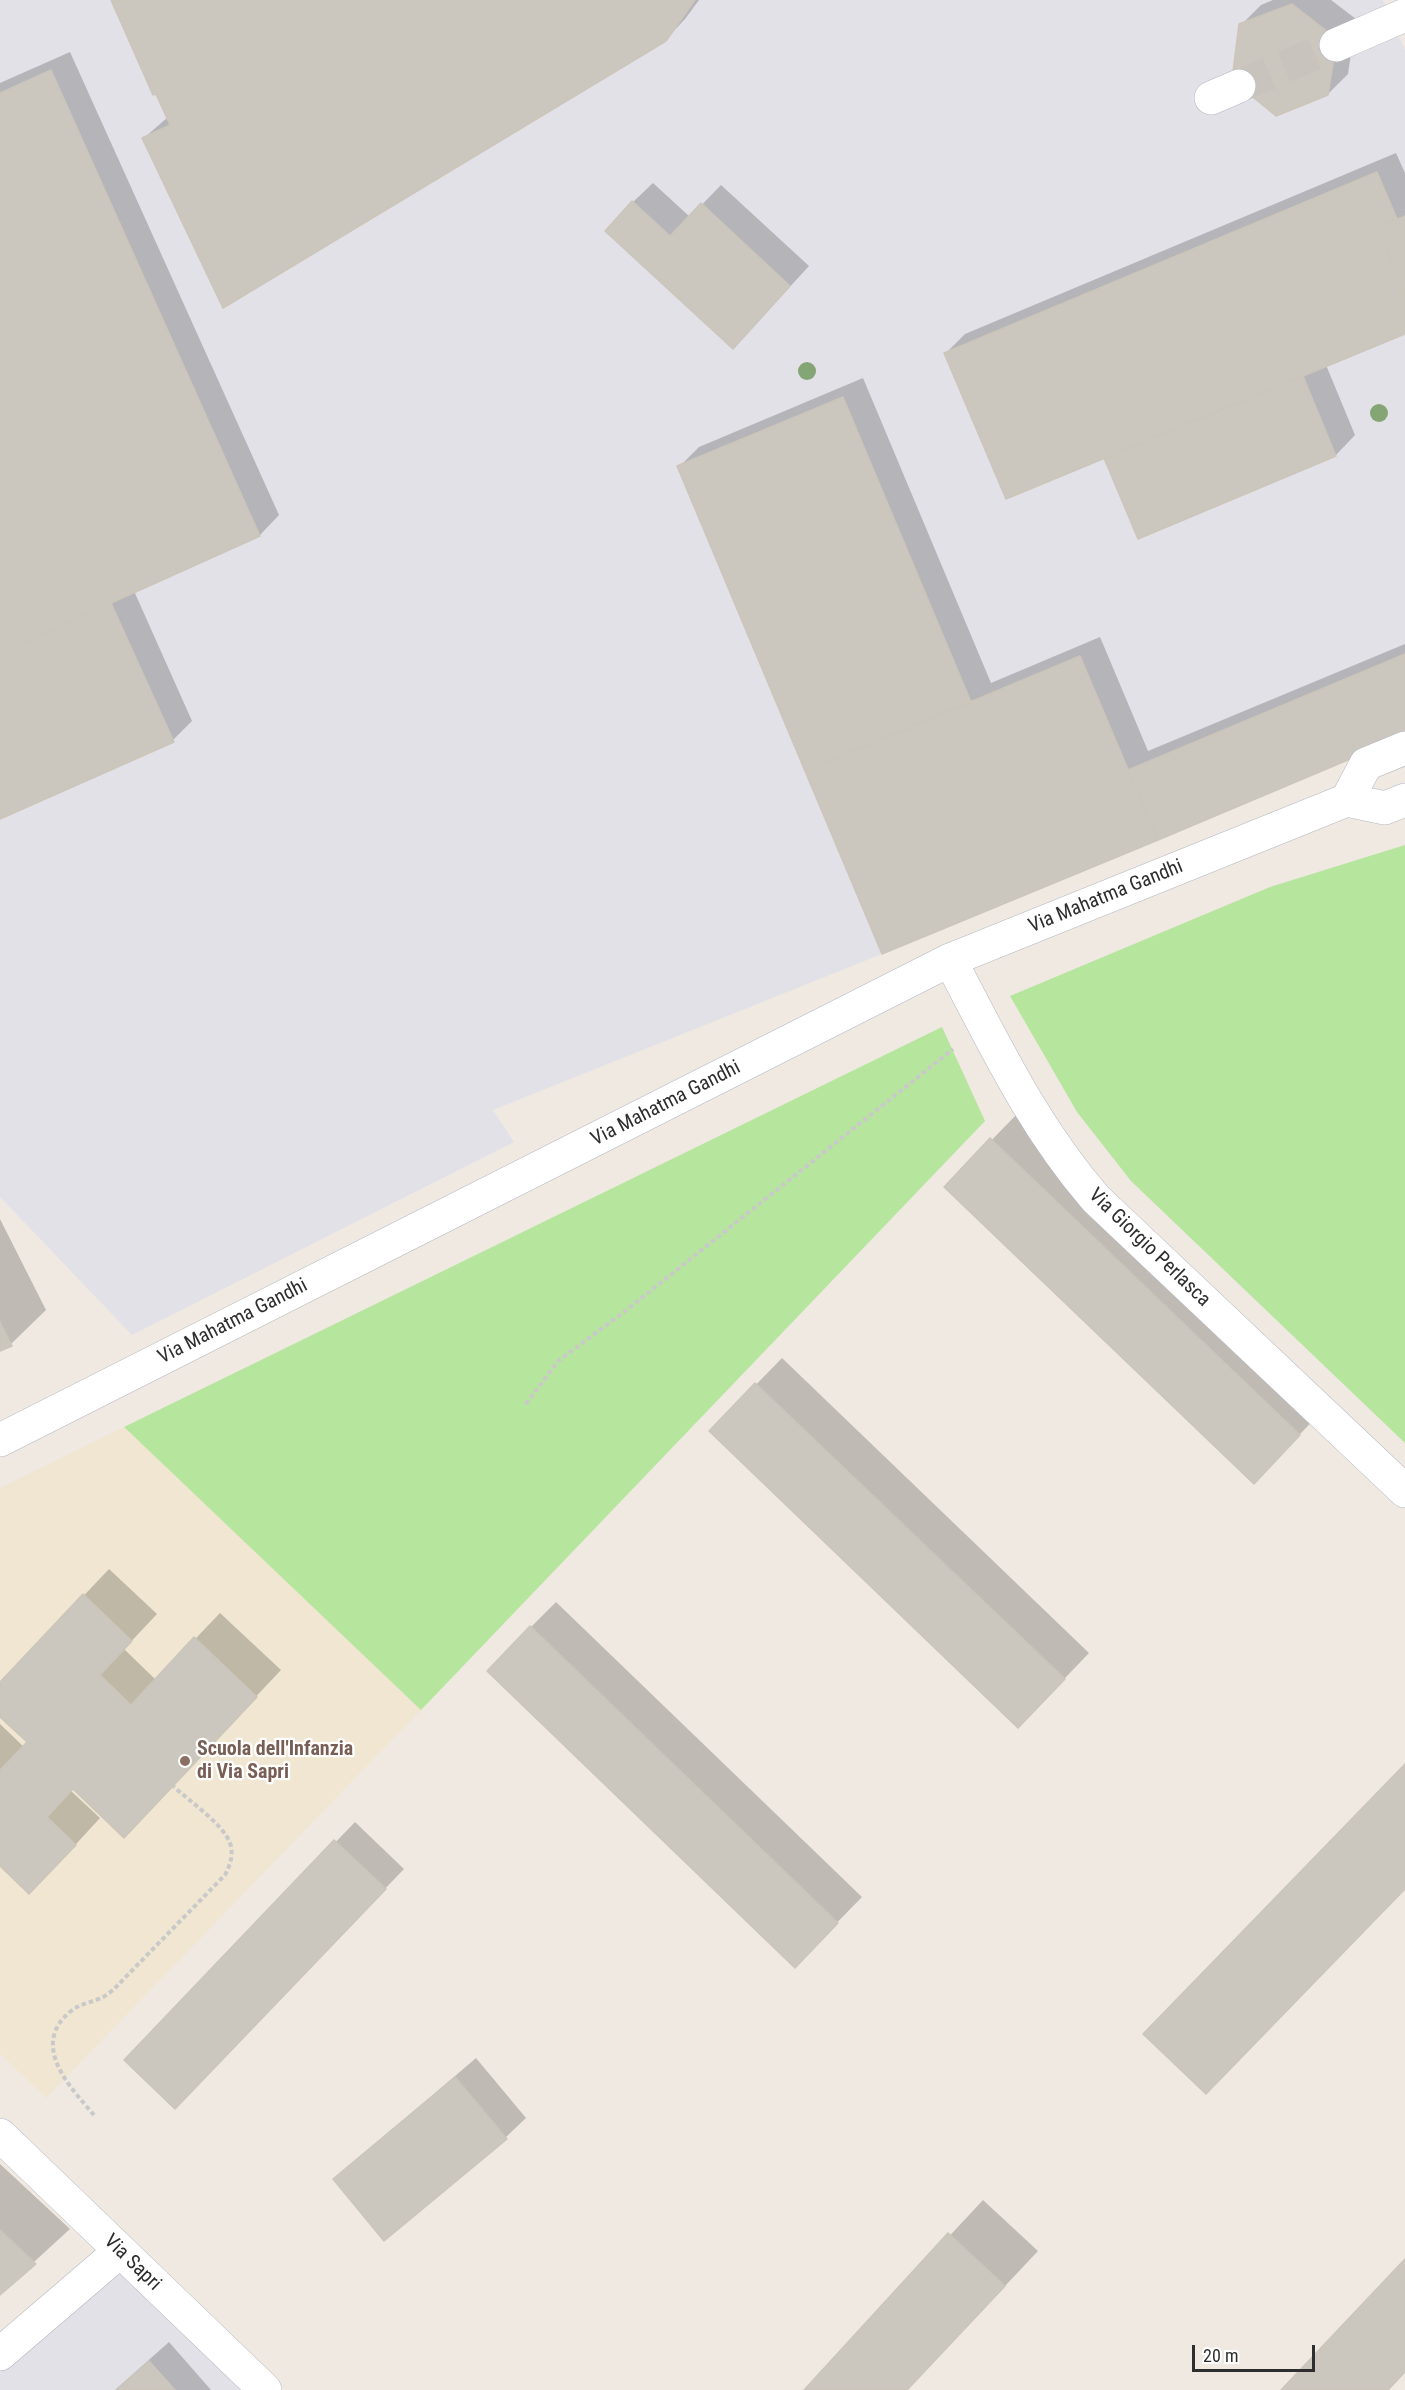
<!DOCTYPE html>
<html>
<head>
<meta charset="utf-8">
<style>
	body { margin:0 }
	#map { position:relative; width:1405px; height:2390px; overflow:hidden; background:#efe9e1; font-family:"Roboto Condensed",sans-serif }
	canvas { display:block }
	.scale { position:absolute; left:1192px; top:2345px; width:123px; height:27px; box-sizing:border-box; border:3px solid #2e2e2e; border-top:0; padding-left:8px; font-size:18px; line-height:21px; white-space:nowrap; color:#2e2e2e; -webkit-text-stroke:4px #fff; paint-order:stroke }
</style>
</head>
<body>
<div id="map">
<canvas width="1405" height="2390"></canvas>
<div class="scale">20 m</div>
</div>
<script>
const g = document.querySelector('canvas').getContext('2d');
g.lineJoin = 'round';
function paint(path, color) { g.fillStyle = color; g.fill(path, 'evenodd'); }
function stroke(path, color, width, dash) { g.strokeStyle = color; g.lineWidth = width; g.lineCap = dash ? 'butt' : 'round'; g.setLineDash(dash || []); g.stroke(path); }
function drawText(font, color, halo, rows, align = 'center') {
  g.font = font + ' "Roboto Condensed",sans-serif'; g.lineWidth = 4.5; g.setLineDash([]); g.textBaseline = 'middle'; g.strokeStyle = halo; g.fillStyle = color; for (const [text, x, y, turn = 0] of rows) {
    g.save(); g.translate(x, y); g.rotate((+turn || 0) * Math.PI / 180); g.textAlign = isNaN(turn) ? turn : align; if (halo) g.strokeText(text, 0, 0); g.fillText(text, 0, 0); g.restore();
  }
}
paint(new Path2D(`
	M0,0H1383L1405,50V736L882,954L493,1110L514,1142L132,1335L0,1197Z
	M126,2262L260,2390H0V2371Z`), '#e3e1e8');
paint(new Path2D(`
	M124,1427L421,1710L46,2098L0,2054V1488Z`), '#f0e6d1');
paint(new Path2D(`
	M1405,845V1443L1131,1181L1077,1112L1010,996L1270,887Z
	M942,1027L985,1121L421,1710L124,1427Z`), '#b6e59e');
paint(new Path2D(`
	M112,0H699L685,19L665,40L144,138L168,117Z
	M1273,0H1331L1356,19L1348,74L1328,94L1241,25L1261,5Z
	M70,52L279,515L260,535L134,591L192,721L173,740L0,818V83Z
	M1396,153L1405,173V332L1326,365L1355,435L1336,455L1138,537L1105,456L946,353L965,334Z
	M653,183L690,217L721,185L809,266L753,327L633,202Z
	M863,378L991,683L1100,637L1148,751L1405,644V734L883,952L679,467L699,447Z
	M1017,1114L1325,1408L1279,1456L946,1187Z
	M0,1219L46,1310L11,1344L0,1350Z
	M782,1358L1089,1653L1044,1700L711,1431Z
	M109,1569L157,1614L124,1649L156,1680L220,1613L281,1670L149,1810L74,1788L71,1791L100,1818L55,1867L0,1864V1724L24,1747L29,1742L0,1715V1684Z
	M556,1602L862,1897L820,1940L531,1627Z
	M355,1822L404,1869L195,2087L126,2060Z
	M476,2058L526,2118L506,2137L384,2239L335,2179Z
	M0,2164L70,2229L0,2293Z
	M983,2200L1038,2251L907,2390H806Z
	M169,2342L211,2390H115Z`), '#0003');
const building = new Path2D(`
	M111,0H695L666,41L223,308L142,138L170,125L156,94L153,95Z
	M1292,4L1337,39L1328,95L1276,116L1232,80L1239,24Z
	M51,70L260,536L0,653V93Z
	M1377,172L1397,219L1377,227L1405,293V334L1006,499L944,353Z
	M632,201L670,236L701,203L790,286L733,349L605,231Z
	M1405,216V293L1377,227Z
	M1303,376L1336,456L1138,539L1104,458Z
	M843,397L971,702L805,771L677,466Z
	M111,603L174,742L0,819V653Z
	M1405,654V736L1158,840L1128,770Z
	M1080,656L1158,840L882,954L805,771Z
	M990,1138L1300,1435L1254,1484L944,1187Z
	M0,1322L12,1346L0,1351Z
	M755,1383L1065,1679L1018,1728L709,1431Z
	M83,1594L132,1641L100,1675L131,1705L194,1637L257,1697L124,1838L73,1789L47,1817L76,1845L29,1894L0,1866V1770L27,1742L0,1717V1682Z
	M530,1626L838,1923L795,1968L487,1671Z
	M1405,1764V1889L1206,2094L1143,2034Z
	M334,1840L386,1889L175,2109L124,2060Z
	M455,2077L507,2139L384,2241L333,2179Z
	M0,2230L36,2264L0,2295Z
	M948,2233L1005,2286L907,2390H804Z
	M1405,2259V2372L1388,2390H1281Z
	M149,2361L175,2390H116Z`);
paint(building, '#cbc7bf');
stroke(building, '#cbc5ba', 1.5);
stroke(new Path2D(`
	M1239,86L1336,45`), '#c8c4bd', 33, [33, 16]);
const minor = new Path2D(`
	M1336,45L1405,15
	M1211,98L1239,86
	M1347,800L1366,764L1405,748
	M950,960C995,1045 1032,1125 1096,1199L1405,1491
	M0,1440L950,960L1347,800L1385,808L1405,800
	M0,2135L265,2390
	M0,2354L119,2252`);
stroke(minor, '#b4b7c1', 34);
stroke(new Path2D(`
	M526,1404L558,1361L624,1312L953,1049
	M94,2115C70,2087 29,2045 71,2011C81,2003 90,2003 101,1998C106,1996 112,1991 116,1987L225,1875C230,1865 234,1855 230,1843C223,1824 188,1800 173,1786`), '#c9c9c9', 4, [4.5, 3]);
stroke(minor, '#fff', 33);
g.fillStyle = '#84a574';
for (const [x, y] of [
	[807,371],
	[1379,413]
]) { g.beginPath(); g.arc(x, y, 9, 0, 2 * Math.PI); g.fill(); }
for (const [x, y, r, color] of [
	[185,1761,6,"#8d6e63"]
]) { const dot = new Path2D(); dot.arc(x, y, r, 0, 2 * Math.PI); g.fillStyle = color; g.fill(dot); stroke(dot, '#fff', 2); }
drawText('20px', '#2e2e2e', '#fff', [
	["Via Mahatma Gandhi",1106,897,-22],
	["Via Mahatma Gandhi",666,1104,-27],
	["Via Giorgio Perlasca",1149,1248,44],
	["Via Mahatma Gandhi",233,1322,-27],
	["Via Sapri",132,2263,44]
]);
drawText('bold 20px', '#785e54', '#fff', [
	["Scuola dell'Infanzia",197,1750],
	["di Via Sapri",197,1773]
], 'left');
</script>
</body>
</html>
